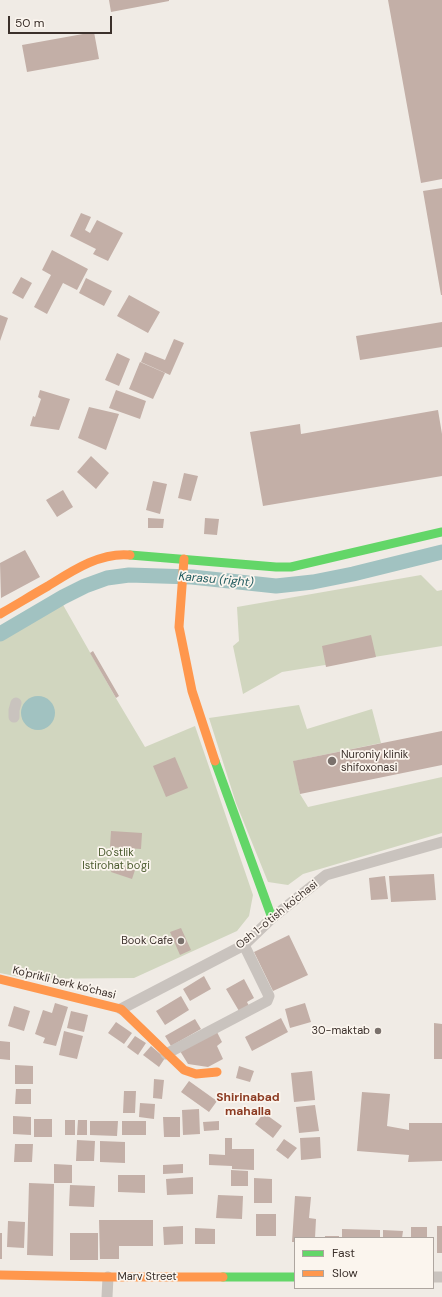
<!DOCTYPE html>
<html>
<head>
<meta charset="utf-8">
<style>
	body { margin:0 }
	#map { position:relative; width:442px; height:1297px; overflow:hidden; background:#f0ebe5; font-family:"DM Sans",sans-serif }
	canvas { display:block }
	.legend { position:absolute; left:294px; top:1237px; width:140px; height:52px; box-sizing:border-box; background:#fbf5ee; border:1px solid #aea6a0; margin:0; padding:5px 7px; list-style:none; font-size:12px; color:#3b302b }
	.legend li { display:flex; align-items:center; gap:8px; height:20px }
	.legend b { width:20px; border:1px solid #aea6a0 }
	.scale { position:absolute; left:8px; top:16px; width:104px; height:18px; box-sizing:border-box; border:2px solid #3b302b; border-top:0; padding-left:5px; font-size:12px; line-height:14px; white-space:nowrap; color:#3b302b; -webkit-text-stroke:3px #fbf5ee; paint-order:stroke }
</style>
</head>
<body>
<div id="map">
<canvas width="442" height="1297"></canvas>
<ul class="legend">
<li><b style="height:5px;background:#63d668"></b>Fast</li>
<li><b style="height:5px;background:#ff974d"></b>Slow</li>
</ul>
<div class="scale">50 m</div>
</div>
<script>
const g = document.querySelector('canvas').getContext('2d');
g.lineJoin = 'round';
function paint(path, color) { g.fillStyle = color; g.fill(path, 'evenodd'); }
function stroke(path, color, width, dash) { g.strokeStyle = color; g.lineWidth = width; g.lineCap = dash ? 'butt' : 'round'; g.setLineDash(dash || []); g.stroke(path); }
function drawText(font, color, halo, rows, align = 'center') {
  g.font = font + ' "DM Sans",sans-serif'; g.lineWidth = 3.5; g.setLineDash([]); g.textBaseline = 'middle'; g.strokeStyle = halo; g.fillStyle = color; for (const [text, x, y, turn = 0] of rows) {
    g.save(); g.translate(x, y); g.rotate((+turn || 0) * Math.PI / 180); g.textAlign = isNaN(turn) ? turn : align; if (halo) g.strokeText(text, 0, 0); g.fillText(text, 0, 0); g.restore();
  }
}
paint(new Path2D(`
	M421,575L437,591L442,590V646L282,672L243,694L233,646L239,641L237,607Z
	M62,603L117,700L145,747L195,726L253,895L249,916L237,931L134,978L29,979L0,973V639Z
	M299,705L307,729L372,709L381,743L294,761L300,794L308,807L442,777V833L303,874L288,885L268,882L236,803L209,718Z`), '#d1d6bf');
paint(new Path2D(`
	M21 713a17 17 0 1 1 34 0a17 17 0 1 1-34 0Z`), '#a1c2c1');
stroke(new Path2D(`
	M0,634L63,597L85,586L107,578L129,575L192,577L276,586L313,582L353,574L442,552`), '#a1c2c1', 15);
paint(new Path2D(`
	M109,0H169V1L111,12Z
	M388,0H442V179L421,183Z
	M94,32L99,59L27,72L22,45Z
	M442,188V295H441L423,191Z
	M81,213L91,217L85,230L90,233L97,220L123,233L108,261L93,254L96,249L70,236Z
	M52,250L88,269L77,290L63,283L47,314L34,307L51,275L42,270Z
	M21,277L32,283L23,299L12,293Z
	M86,278L112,291L104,306L79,293Z
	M129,295L160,312L148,333L117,316Z
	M0,315L8,318L0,341Z
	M442,322V347L360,360L356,336Z
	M174,339L184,343L170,375L141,362L145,352L165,360Z
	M117,353L130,359L119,386L105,380Z
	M140,362L165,373L153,399L129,389Z
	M40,390L70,399L59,430L30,426L33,416L35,417L41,399L38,397Z
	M116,390L146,401L140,419L109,408Z
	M89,407L119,414L106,450L78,438Z
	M438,410L442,434V476L263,506L250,432L300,424L301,434Z
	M91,456L109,473L96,489L77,472Z
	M184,473L198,476L191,501L178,498Z
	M153,481L167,484L160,514L146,510Z
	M63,490L73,507L57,517L46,500Z
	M148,518L164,519L163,528H148Z
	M205,518L219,519L217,535L204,534Z
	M25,550L40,577L1,598L0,563Z
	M371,635L376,657L326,667L322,646Z
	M93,651L119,696L116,698L90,653Z
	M442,731V765L300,794L293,761Z
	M175,757L188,788L166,797L153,766Z
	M111,831L142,833L141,849L110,847Z
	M114,863L135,870L132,879L111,872Z
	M434,874L436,900L391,902L389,876Z
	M385,876L388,899L371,900L369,878Z
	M181,928L191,950L180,955L170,932Z
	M289,935L308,975L273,991L254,952Z
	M204,976L211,989L190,1001L183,989Z
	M244,979L254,998L247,1002L249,1006L239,1011L226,989Z
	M181,996L189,1010L165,1025L156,1011Z
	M55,1003L68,1007L56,1046L43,1043L45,1038L35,1034L43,1010L52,1013Z
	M305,1003L311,1022L290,1028L285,1009Z
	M14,1006L30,1011L24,1031L8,1026Z
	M71,1011L88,1015L84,1032L67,1028Z
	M281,1018L288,1032L252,1051L245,1037Z
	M195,1019L201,1029L171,1046L165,1036Z
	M116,1022L132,1033L124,1044L108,1033Z
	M434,1023L442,1024V1059H434Z
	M216,1030L222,1042L217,1046L223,1059L208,1067L188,1064L180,1051Z
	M64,1031L83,1036L77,1059L59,1055Z
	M135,1036L146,1043L138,1055L127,1047Z
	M0,1041L10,1042V1060L0,1059Z
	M151,1046L165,1058L159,1067L143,1055Z
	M15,1065L33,1066V1084H15Z
	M239,1066L254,1071L250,1082L236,1078Z
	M312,1071L315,1100L294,1102L291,1073Z
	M154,1079L164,1080L162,1099L153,1098Z
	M189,1081L217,1101L209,1112L181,1092Z
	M16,1089H31V1104H15Z
	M124,1091H136L135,1113H123Z
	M362,1092L390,1094L387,1126L409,1130V1123H442V1161L408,1162L409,1155L357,1151Z
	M140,1103L155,1104L154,1119L139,1117Z
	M315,1105L319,1131L299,1133L296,1107Z
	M199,1109L200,1134L183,1135L182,1110Z
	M264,1113L282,1126L273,1138L255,1124Z
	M13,1116L31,1117V1135L13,1134Z
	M163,1117H180V1137H164Z
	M34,1119H52V1137H34Z
	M65,1120H75V1135H65Z
	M78,1120H87V1135H77Z
	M90,1121H118L117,1136L90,1135Z
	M122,1121H146V1135H122Z
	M219,1121V1130L204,1131L203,1122Z
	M320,1137L321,1158L301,1160L300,1138Z
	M225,1138H232V1149H254V1170L232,1169V1166L209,1165V1154L225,1155Z
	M284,1139L297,1148L288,1159L276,1150Z
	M77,1140L95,1141L94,1161H76Z
	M100,1141L125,1142V1163L100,1162Z
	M15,1144H33L32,1162H14Z
	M54,1164L72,1165V1183H54Z
	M183,1164V1173L163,1174V1165Z
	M231,1170L248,1171V1186H231Z
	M118,1175H145V1193L118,1192Z
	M193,1177V1194L167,1195L166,1179Z
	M254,1178L272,1179V1203H254Z
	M29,1183L54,1184L53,1256L27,1255Z
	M70,1185L95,1186L94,1207L69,1206Z
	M218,1195L243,1196L242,1219L216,1218Z
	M295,1196L311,1197L309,1218L316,1219L315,1238H295V1242H292Z
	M256,1214H276V1236H256Z
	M99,1220H153V1246H119V1259H100Z
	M8,1221L25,1222L24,1248L7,1247Z
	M183,1226V1244L164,1245L163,1227Z
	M437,1226H442V1253H437Z
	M411,1227H427V1238H411Z
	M195,1228L215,1229V1244H195Z
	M342,1229L380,1230V1238H342Z
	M383,1230L403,1231L402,1238H383Z
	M0,1233H2V1259H0Z
	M70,1233H98V1260H70Z
	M325,1236H339V1238H325Z`), '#c3afa7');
stroke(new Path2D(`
	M14,717V710L16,703
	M121,1009L244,945L272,918L326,875L442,842
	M166,1054L267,1001L269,996L244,945
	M433,1277H442
	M107,1297L108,1277`), '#c9c3be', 11);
stroke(new Path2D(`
	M130,555L276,567H291L442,532
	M215,761L272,918
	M223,1277H295`), '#63d668', 9);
stroke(new Path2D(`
	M184,559L179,627L192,691L215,761
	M0,614C16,605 32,595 48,586C72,571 100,552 130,555
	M0,979L121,1009L184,1070L196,1074L217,1072
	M0,1275L108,1277H223`), '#ff974d', 9);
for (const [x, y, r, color] of [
	[332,761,5,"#7a716c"],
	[181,941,4,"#7a716c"],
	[378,1031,4,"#7a716c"]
]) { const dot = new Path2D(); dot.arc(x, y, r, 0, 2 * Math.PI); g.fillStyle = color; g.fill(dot); stroke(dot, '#fbf5ee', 1.5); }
drawText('11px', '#3b302b', '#fbf5ee', [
	["Nuroniy klinik",341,755,"left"],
	["shifoxonasi",341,768,"left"],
	["Book Cafe",173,941],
	["30-maktab",370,1031]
], 'right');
drawText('11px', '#4a5a2e', '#fbf5ee', [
	["Do'stlik",116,853],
	["Istirohat bo'gi",116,866]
]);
drawText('11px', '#3b302b', '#fbf5ee', [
	["Osh 1-o'tish ko'chasi",277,915,-39],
	["Ko'prikli berk ko'chasi",64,983,14],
	["Marv Street",147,1277]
]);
drawText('italic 12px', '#1f5a5e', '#fbf5ee', [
	["Karasu (right)",216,580,5]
]);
drawText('bold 12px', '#8c3b22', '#fbf5ee', [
	["Shirinabad",248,1098],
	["mahalla",248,1112]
]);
</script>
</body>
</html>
